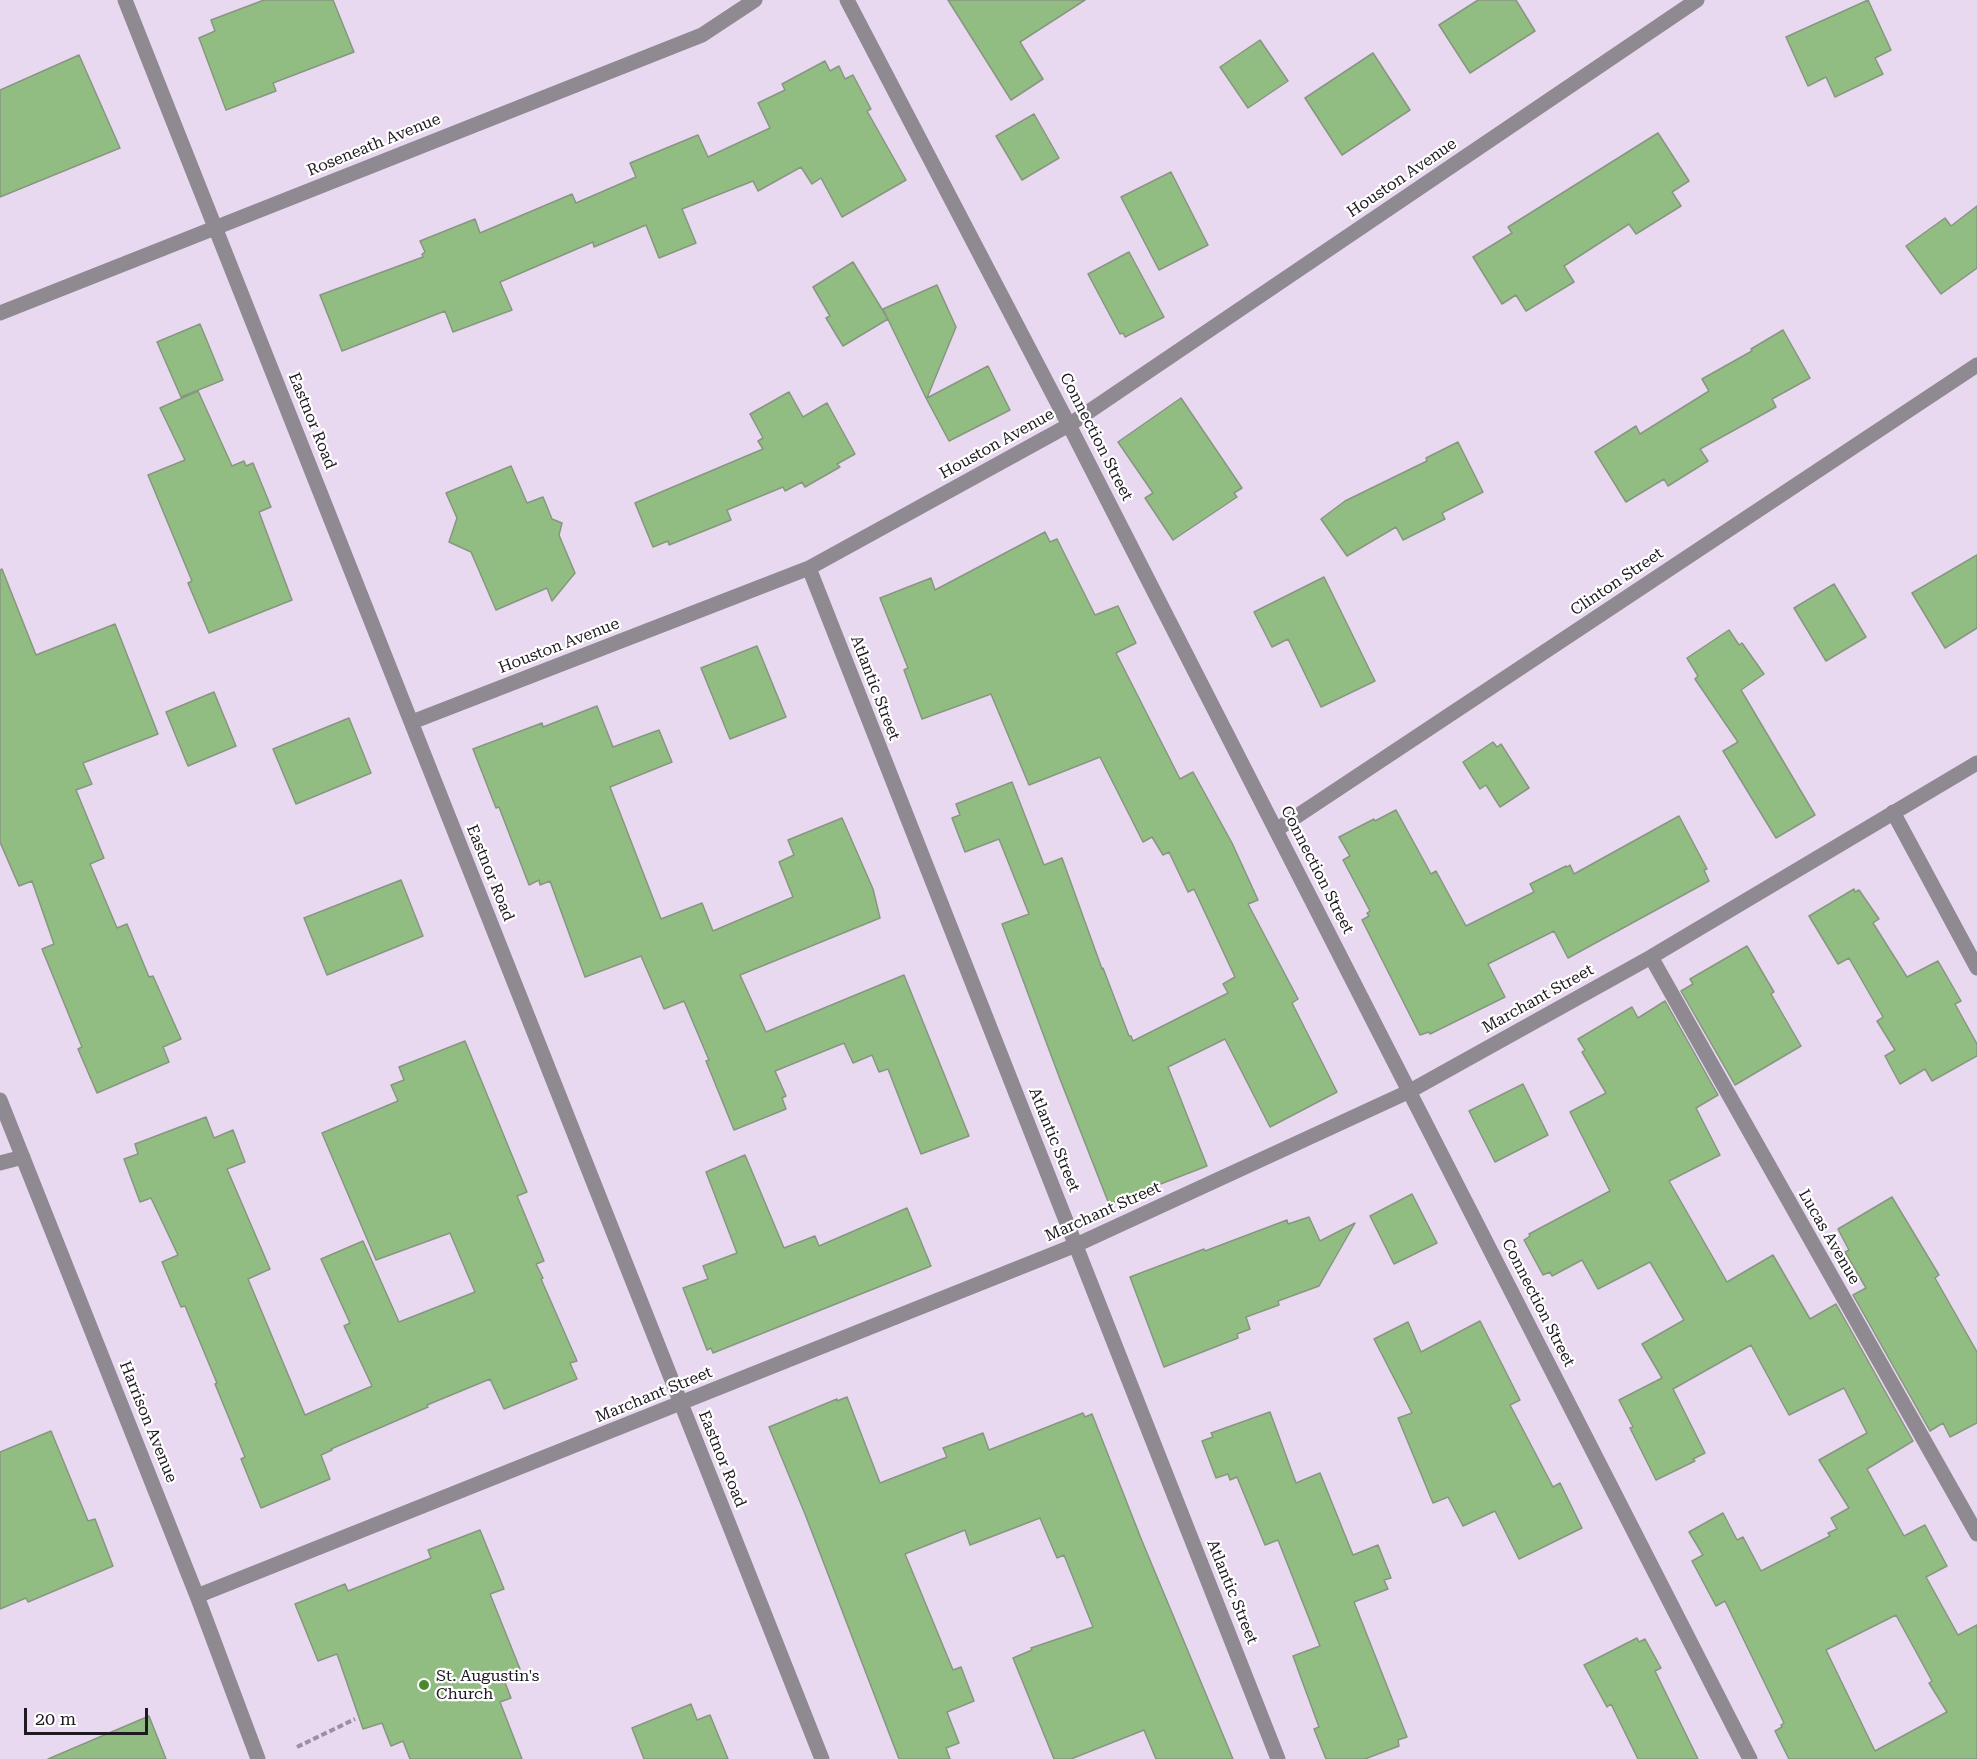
<!DOCTYPE html>
<html>
<head>
<meta charset="utf-8">
<style>
	body { margin:0 }
	#map { position:relative; width:1977px; height:1759px; overflow:hidden; background:#e9d9f0; font-family:"Roboto Serif",serif }
	canvas { display:block }
	.scale { position:absolute; left:24px; top:1708px; width:124px; height:27px; box-sizing:border-box; border:3px solid #1f1921; border-top:0; padding-left:8px; font-size:18px; line-height:21px; white-space:nowrap; color:#1f1921; -webkit-text-stroke:4px #fff; paint-order:stroke }
</style>
</head>
<body>
<div id="map">
<canvas width="1977" height="1759"></canvas>
<div class="scale">20 m</div>
</div>
<script>
const g = document.querySelector('canvas').getContext('2d');
g.lineJoin = 'round';
function paint(path, color) { g.fillStyle = color; g.fill(path, 'evenodd'); }
function stroke(path, color, width, dash) { g.strokeStyle = color; g.lineWidth = width; g.lineCap = dash ? 'butt' : 'round'; g.setLineDash(dash || []); g.stroke(path); }
function drawText(font, color, halo, rows, align = 'center') {
  g.font = font + ' "Roboto Serif",serif'; g.lineWidth = 4.5; g.setLineDash([]); g.textBaseline = 'middle'; g.strokeStyle = halo; g.fillStyle = color; for (const [text, x, y, turn = 0] of rows) {
    g.save(); g.translate(x, y); g.rotate((+turn || 0) * Math.PI / 180); g.textAlign = isNaN(turn) ? turn : align; if (halo) g.strokeText(text, 0, 0); g.fillText(text, 0, 0); g.restore();
  }
}
const building = new Path2D(`
	M264,0H333L354,52L273,83L276,91L226,110L199,38L215,31L211,20Z
	M948,0H1085L1020,42L1043,79L1011,100Z
	M1478,0H1516L1535,31L1470,73L1439,25Z
	M1868,0L1891,50L1875,58L1883,74L1835,97L1826,77L1808,86L1786,37Z
	M1260,40L1288,81L1248,108L1220,67Z
	M1373,53L1410,110L1342,155L1305,98Z
	M79,55L120,148L0,197V90Z
	M825,61L830,71L839,66L845,79L853,75L871,109L867,111L906,180L842,217L821,178L812,184L801,167L758,191L753,181L682,209L696,243L659,258L646,225L594,247L593,242L500,282L512,310L453,332L445,311L342,351L320,295L423,257L422,254L425,252L420,241L475,219L480,233L572,194L576,203L636,177L630,163L698,135L708,157L770,128L758,103L785,90L782,84Z
	M1034,114L1059,158L1022,180L996,136Z
	M1658,133L1689,181L1672,192L1681,206L1636,234L1629,224L1564,266L1574,282L1526,311L1516,295L1502,304L1473,257L1512,233L1508,227Z
	M1171,172L1208,245L1159,270L1121,197Z
	M1977,206V268L1941,294L1906,246L1945,218L1951,226Z
	M1129,252L1164,317L1125,337L1123,333L1120,334L1088,274Z
	M853,262L888,319L843,346L826,318L830,316L813,287Z
	M937,285L956,327L927,398L988,366L1010,410L949,441L926,398L883,309Z
	M200,324L223,380L181,397L157,342Z
	M1783,330L1810,378L1772,399L1776,407L1700,449L1708,461L1668,486L1664,479L1626,502L1595,452L1636,426L1640,434L1709,391L1702,379L1752,351L1751,349Z
	M198,391L232,466L244,461L246,466L253,463L271,507L259,512L292,600L209,633L188,583L192,581L148,475L185,460L160,408Z
	M789,392L803,417L827,403L855,454L837,464L840,467L805,487L802,482L785,491L783,487L727,510L731,520L669,545L668,541L653,547L635,503L763,449L758,441L763,438L750,414Z
	M1181,398L1242,488L1234,493L1237,497L1173,540L1145,498L1153,493L1118,442Z
	M1458,442L1483,492L1442,513L1445,519L1403,540L1396,527L1347,556L1321,519L1345,501L1427,461L1426,458Z
	M511,466L527,503L543,497L552,519L562,523L559,535L575,573L552,601L547,588L496,610L471,552L449,542L457,518L446,493Z
	M1045,532L1050,542L1057,539L1095,615L1118,606L1136,643L1116,653L1180,779L1193,772L1232,843L1258,900L1248,904L1298,999L1292,1003L1337,1092L1270,1127L1225,1039L1168,1067L1207,1166L1109,1204L1060,1079L1002,924L1029,914L999,839L965,852L952,818L960,815L956,804L1012,782L1044,865L1062,858L1102,969L1103,968L1129,1036H1131L1133,1041L1228,993L1223,984L1235,977L1194,889L1188,892L1169,852L1163,855L1152,837L1143,842L1100,757L1029,785L991,694L922,719L904,670L908,668L880,598L931,578L935,590Z
	M1977,555V628L1945,648L1912,593Z
	M2,569L36,655L115,624L158,734L83,763L92,784L76,790L104,858L90,864L117,928L127,924L149,977L153,976L181,1039L163,1047L169,1062L97,1093L78,1049L82,1047L42,949L54,944L32,881L19,886L0,842V570Z
	M1324,577L1375,681L1321,707L1288,639L1272,647L1254,612Z
	M1834,584L1866,637L1826,661L1794,608Z
	M1729,630L1739,645L1742,643L1764,674L1741,690L1815,815L1776,838L1723,751L1738,742L1695,679L1698,676L1687,658Z
	M757,646L786,717L730,739L701,668Z
	M214,692L236,746L188,766L166,712Z
	M597,706L613,747L659,730L672,762L610,787L661,919L702,903L713,931L793,897L779,862L794,855L788,840L842,818L873,889L880,918L740,975L766,1032L904,975L969,1136L921,1154L888,1069L879,1072L872,1055L853,1063L844,1043L775,1071L786,1096L782,1098L786,1109L734,1130L706,1061L709,1060L684,1001L664,1009L641,956L585,977L550,881L540,885L539,880L529,885L499,807L496,808L473,749L542,723L543,727Z
	M349,718L371,773L296,804L273,749Z
	M1493,742L1497,747L1501,744L1529,788L1500,807L1486,785L1480,789L1463,762Z
	M1396,810L1431,874L1436,871L1466,926L1534,892L1530,884L1566,866L1567,867L1570,865L1574,874L1679,816L1707,869L1704,870L1709,881L1568,958L1554,931L1488,964L1505,997L1430,1034L1429,1032L1420,1035L1362,920L1369,916L1367,913L1370,911L1343,860L1350,856L1339,837L1374,819L1375,821Z
	M401,880L423,936L327,975L304,918Z
	M1854,889L1855,892L1859,890L1879,919L1873,923L1907,977L1938,961L1961,1001L1955,1004L1977,1044V1056L1932,1081L1925,1069L1900,1084L1885,1056L1895,1050L1877,1021L1883,1017L1849,958L1838,964L1809,916Z
	M1747,946L1774,992L1771,994L1801,1046L1735,1085L1681,991L1693,984L1690,979Z
	M1665,1001L1718,1095L1696,1108L1720,1155L1669,1181L1727,1282L1773,1255L1810,1319L1836,1304L1913,1441L1867,1469L1904,1536L1925,1525L1947,1566L1926,1577L1958,1635L1977,1625V1759H1789L1775,1731L1782,1727L1781,1725L1784,1723L1725,1601L1716,1606L1692,1561L1703,1555L1689,1532L1723,1513L1737,1540L1743,1537L1761,1571L1830,1536L1828,1533L1837,1529L1831,1518L1849,1508L1819,1460L1867,1433L1844,1388L1789,1415L1751,1345L1673,1389L1705,1453L1693,1459L1695,1461L1656,1480L1630,1428L1633,1427L1619,1400L1662,1378L1642,1344L1684,1320L1650,1262L1598,1289L1582,1260L1552,1276L1550,1272L1543,1275L1524,1240L1530,1236L1529,1234L1610,1191L1570,1112L1606,1093L1582,1052L1585,1050L1578,1039L1632,1007L1638,1018ZM1896,1615L1932,1681L1929,1683L1947,1712L1875,1751L1826,1650Z
	M465,1041L527,1192L517,1196L544,1261L536,1264L543,1278L541,1279L577,1361L570,1363L577,1379L504,1409L490,1379L427,1405L428,1407L331,1449L332,1450L321,1455L330,1479L261,1508L241,1459L245,1457L215,1384L217,1383L185,1306L181,1307L162,1262L178,1255L151,1198L140,1202L124,1159L138,1154L135,1144L206,1117L214,1138L233,1130L245,1162L227,1169L270,1269L248,1279L305,1415L372,1386L344,1326L350,1323L321,1259L363,1241L399,1322L475,1292L450,1233L376,1260L322,1133L398,1101L391,1085L404,1080L399,1067Z
	M1523,1084L1548,1135L1495,1162L1469,1111Z
	M745,1155L784,1248L815,1236L819,1246L907,1208L931,1266L713,1353L711,1348L707,1350L683,1288L708,1279L703,1266L737,1253L706,1172Z
	M1412,1194L1437,1243L1394,1264L1370,1216Z
	M1892,1197L1939,1275L1935,1278L1977,1352V1423L1950,1437L1943,1423L1930,1431L1853,1295L1866,1288L1845,1252L1849,1250L1838,1229Z
	M1309,1217L1320,1241L1355,1223L1319,1286L1278,1301L1279,1305L1246,1317L1250,1329L1237,1334L1238,1338L1164,1367L1130,1277L1204,1249L1205,1251L1287,1220L1288,1224Z
	M1480,1321L1520,1400L1510,1405L1553,1487L1560,1483L1582,1528L1519,1559L1495,1511L1463,1526L1448,1497L1433,1503L1398,1418L1412,1413L1374,1339L1408,1322L1421,1352Z
	M847,1397L880,1483L947,1457L943,1448L983,1433L989,1450L1083,1413L1085,1417L1092,1414L1142,1541L1233,1759H1156L1144,1730L1071,1759H1054L1013,1658L1032,1650L1031,1648L1093,1627L1064,1555L1057,1558L1040,1518L970,1545L965,1530L905,1554L953,1670L961,1667L974,1701L947,1712L959,1743L946,1748L950,1759H899L805,1514L769,1427L837,1399V1401Z
	M1270,1412L1296,1483L1320,1473L1353,1555L1378,1545L1391,1578L1384,1580L1388,1589L1354,1602L1407,1737L1398,1740L1399,1746L1365,1759H1326L1314,1729L1319,1727L1293,1656L1320,1646L1278,1540L1265,1545L1237,1477L1230,1480L1228,1474L1216,1478L1202,1441L1213,1437L1211,1433Z
	M51,1431L88,1521L95,1519L113,1566L28,1602L26,1598L0,1609V1452Z
	M480,1530L504,1589L490,1594L520,1669L502,1675L511,1698L500,1702L522,1759H410L403,1741L391,1746L382,1723L363,1729L337,1654L318,1661L295,1604L345,1584L348,1591L431,1558L428,1550Z
	M1637,1638L1639,1642L1645,1639L1661,1668L1655,1671L1698,1759H1638L1611,1704L1607,1707L1584,1665Z
	M691,1704L697,1720L710,1715L728,1759H644L632,1728Z
	M149,1716L166,1759H48Z`);
paint(building, '#92bd82');
stroke(building, '#879681', 1.5);
stroke(new Path2D(`
	M297,1747L355,1719`), '#9b8fa0', 4, [6, 3]);
stroke(new Path2D(`
	M125,0L822,1759
	M847,0L1069,425L1750,1759
	M0,313L702,35L755,0
	M809,568L1278,1759
	M412,722L809,568L1069,425L1697,0
	M1893,812L1977,968
	M1276,830L1977,365
	M1651,957L1977,1534
	M0,1100L197,1596L258,1759
	M0,1163L23,1157
	M197,1596L1076,1245L1410,1091L1651,957L1977,763`), '#8f8992', 15);
for (const [x, y, r, color] of [
	[424,1685,6,"#4a8a2c"]
]) { const dot = new Path2D(); dot.arc(x, y, r, 0, 2 * Math.PI); g.fillStyle = color; g.fill(dot); stroke(dot, '#fff', 2); }
drawText('16px', '#1f1921', '#fff', [
	["Roseneath Avenue",374,145,-22],
	["Houston Avenue",1402,178,-34],
	["Eastnor Road",312,421,68],
	["Connection Street",1096,437,63],
	["Houston Avenue",997,444,-29],
	["Clinton Street",1617,582,-34],
	["Houston Avenue",559,646,-21],
	["Atlantic Street",875,688,69],
	["Connection Street",1317,870,63],
	["Eastnor Road",490,873,68],
	["Marchant Street",1538,999,-29],
	["Atlantic Street",1054,1140,68],
	["Marchant Street",1103,1212,-24],
	["Lucas Avenue",1829,1237,60],
	["Connection Street",1538,1303,63],
	["Marchant Street",654,1395,-22],
	["Harrison Avenue",148,1422,68],
	["Eastnor Road",722,1459,68],
	["Atlantic Street",1232,1592,68]
]);
drawText('16px', '#1f1921', '#fff', [
	["St. Augustin's",436,1676],
	["Church",436,1694]
], 'left');
</script>
</body>
</html>
